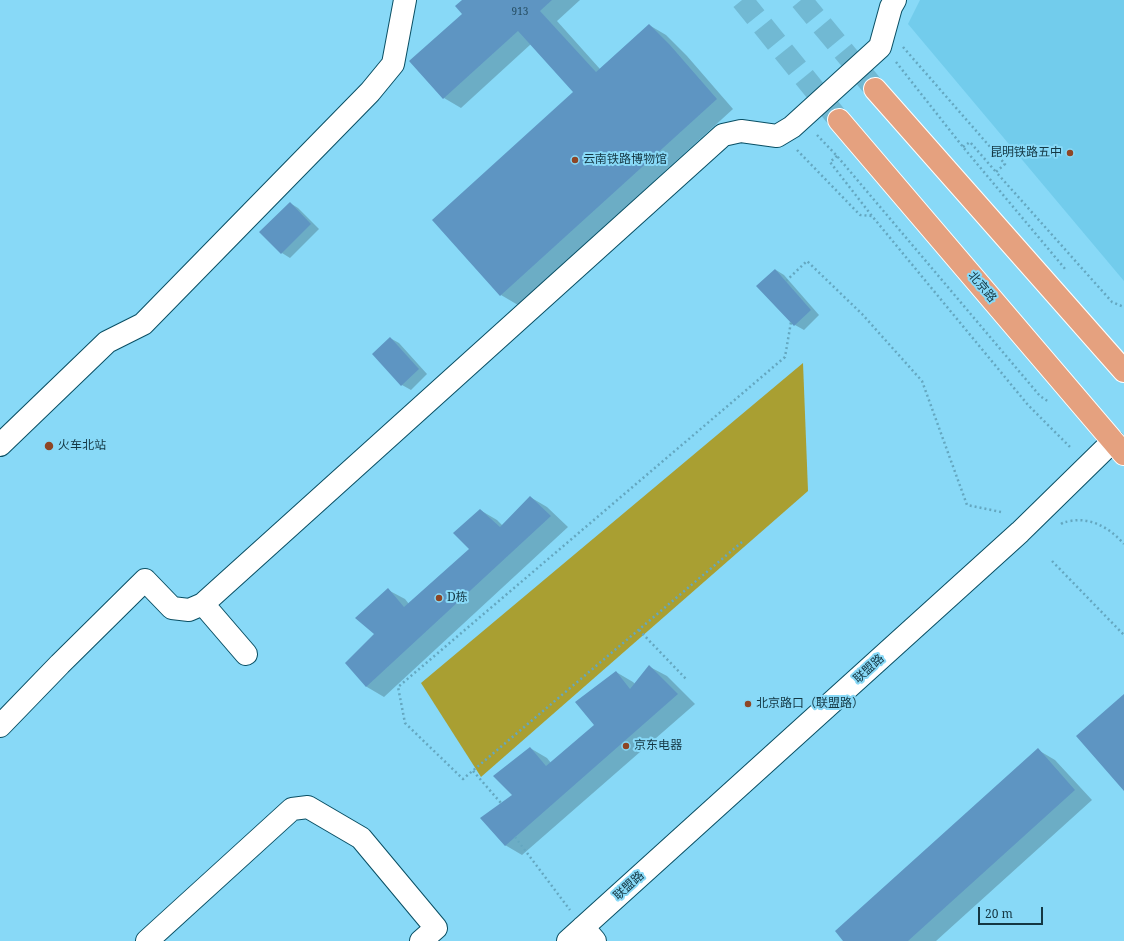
<!DOCTYPE html>
<html>
<head>
<meta charset="utf-8">
<style>
	body { margin:0 }
	#map { position:relative; width:1124px; height:941px; overflow:hidden; background:#88d9f7; font-family:"Noto Serif",serif }
	canvas { display:block }
	.scale { position:absolute; left:978px; top:907px; width:65px; height:18px; box-sizing:border-box; border:2px solid #143743; border-top:0; padding-left:5px; font-size:12px; line-height:14px; white-space:nowrap; color:#143743; -webkit-text-stroke:3px #88d9f7; paint-order:stroke }
</style>
</head>
<body>
<div id="map">
<canvas width="1124" height="941"></canvas>
<div class="scale">20 m</div>
</div>
<script>
const g = document.querySelector('canvas').getContext('2d');
g.lineJoin = 'round';
function paint(path, color) { g.fillStyle = color; g.fill(path, 'evenodd'); }
function stroke(path, color, width, dash) { g.strokeStyle = color; g.lineWidth = width; g.lineCap = dash ? 'butt' : 'round'; g.setLineDash(dash || []); g.stroke(path); }
function drawText(font, color, halo, rows, align = 'center') {
  g.font = font + ' "Noto Serif","Noto Sans SC",serif'; g.lineWidth = 4; g.setLineDash([]); g.textBaseline = 'middle'; g.strokeStyle = halo; g.fillStyle = color; for (const [text, x, y, turn = 0] of rows) {
    g.save(); g.translate(x, y); g.rotate((+turn || 0) * Math.PI / 180); g.textAlign = isNaN(turn) ? turn : align; if (halo) g.strokeText(text, 0, 0); g.fillText(text, 0, 0); g.restore();
  }
}
paint(new Path2D(`
	M920,0H1124V281L908,24Z`), '#72ccec');
paint(new Path2D(`
	M803,363L808,491L481,777L421,683Z`), '#a99f32');
paint(new Path2D(`
	M464,0H580L557,21L600,69L649,25L666,35L687,56L733,109L518,305L501,295L575,92L531,44L461,108L444,98L463,14Z
	M290,203L298,208L319,229L290,258L282,253Z
	M776,270L784,275L819,315L804,330L795,325Z
	M390,338L399,343L427,374L411,390L402,385L373,354Z
	M530,497L547,507L568,527L384,697L367,687L346,663L376,634L388,590L405,599L409,604L470,549L480,510L497,520L503,526Z
	M650,667L667,676L695,704L522,855L505,845L530,748L547,758L551,763L595,725L616,672L633,682L635,684Z
	M1038,750L1055,760L1092,800L936,941H845Z`), '#0003');
paint(new Path2D(`
	M462,0H552L540,11L596,72L649,24L670,45L717,99L500,296L432,220L573,92L518,31L443,99L409,61L462,14L455,6Z
	M290,202L311,224L281,254L259,232Z
	M775,269L811,310L794,326L756,286Z
	M390,337L419,369L401,386L372,354Z
	M530,496L551,516L366,687L345,663L374,634L355,618L388,588L404,607L469,549L453,533L480,509L500,527Z
	M649,665L678,694L505,846L480,818L512,795L493,776L530,747L546,766L594,725L575,702L616,671L630,689Z
	M1124,694V791L1076,736Z
	M1038,748L1075,790L908,941H843L835,931Z`), '#5e95c2');
stroke(new Path2D(`
	M742,0L839,120
	M801,0L875,89`), '#71b9d3', 22, [22, 11]);
const minor = new Path2D(`
	M0,445L107,342L143,324L370,92L393,64L405,0
	M203,604L246,654
	M0,726L60,664L145,580L172,608L189,610L203,604L723,135L741,131L777,136L792,127L880,47L891,7L895,0
	M583,927L595,941
	M147,941L292,809L308,807L361,838L436,928L421,941
	M568,941L1020,532L1113,441`);
const major = new Path2D(`
	M875,89L1124,371
	M839,120L1124,454`);
stroke(minor, '#094f64', 24);
stroke(major, '#fff', 24);
stroke(new Path2D(`
	M903,47L1005,164L996,172L1112,302L1124,307
	M896,62L963,147L1066,270
	M817,135L837,156L1040,396L1049,402
	M963,147L970,142L996,172
	M797,150L860,215L872,216L1028,405L1072,449
	M837,156L830,162L872,216
	M786,281L807,261L862,314L922,381L967,505L1001,512
	M1061,524C1064,522 1066,522 1070,521C1091,517 1110,528 1124,544
	M742,542L463,779L405,723L398,687L785,357L791,322
	M1052,561L1124,635
	M639,630L687,680
	M473,771L501,803
	M515,837L570,910`), '#64a7c0', 2.5, [2, 3]);
stroke(minor, '#fff', 22);
stroke(major, '#e5a17f', 22);
for (const [x, y, r, color] of [
	[1070,153,4,"#8e4625"],
	[575,160,4,"#8e4625"],
	[49,446,5,"#8e4625"],
	[439,598,4,"#8e4625"],
	[748,704,4,"#8e4625"],
	[626,746,4,"#8e4625"]
]) { const dot = new Path2D(); dot.arc(x, y, r, 0, 2 * Math.PI); g.fillStyle = color; g.fill(dot); stroke(dot, '#88d9f7', 1.5); }
drawText('10px', '#264e63', null, [
	["913",520,12]
]);
drawText('12px', '#143743', '#88d9f7', [
	["昆明铁路五中",1062,153,"right"],
	["云南铁路博物馆",583,160],
	["火车北站",58,446],
	["D栋",447,598],
	["北京路口（联盟路）",756,704],
	["京东电器",634,746]
], 'left');
drawText('12px', '#143743', '#88d9f7', [
	["北京路",982,287,50],
	["联盟路",869,669,-42],
	["联盟路",629,886,-42]
]);
</script>
</body>
</html>
